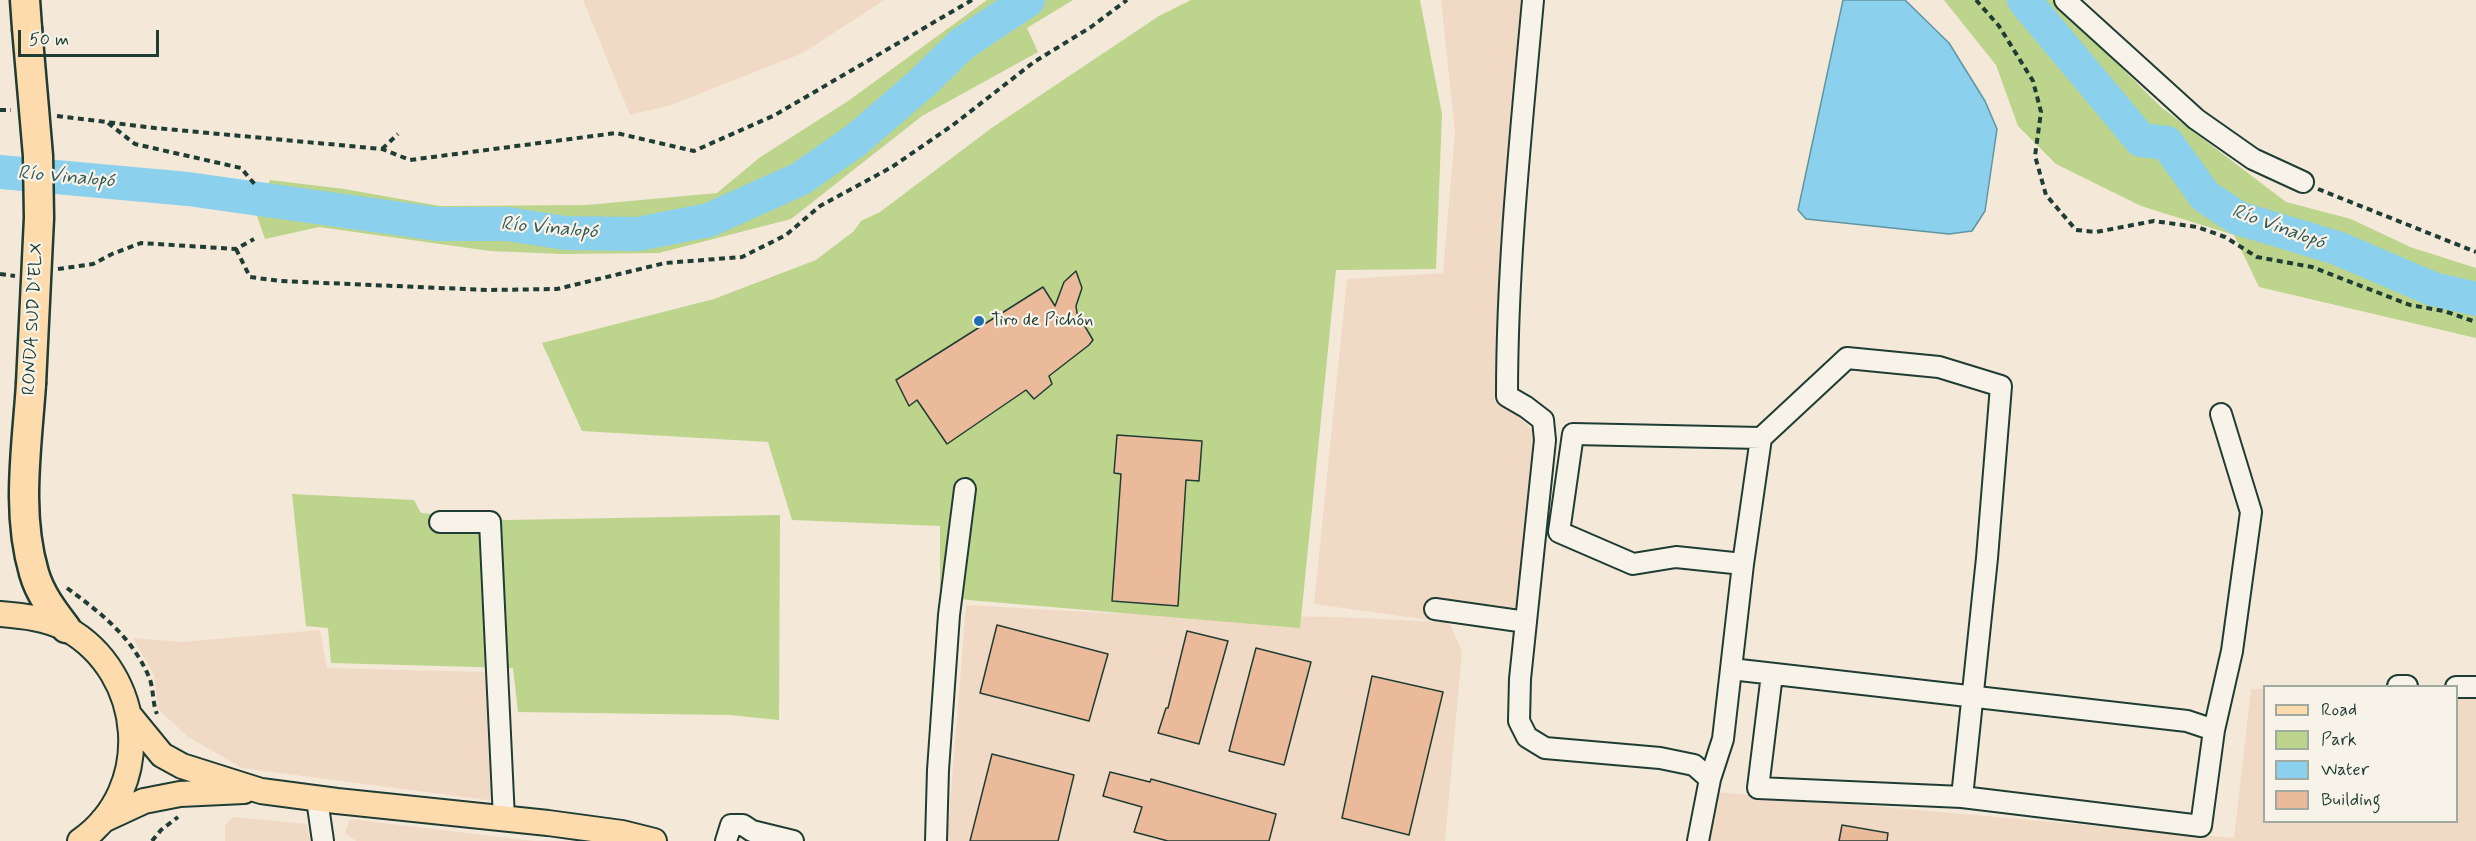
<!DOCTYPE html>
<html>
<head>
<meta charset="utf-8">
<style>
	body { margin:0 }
	#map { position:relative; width:2476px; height:841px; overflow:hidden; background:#f4e8d8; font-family:Mynerve,sans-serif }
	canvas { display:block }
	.legend { position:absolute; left:2263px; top:685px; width:195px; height:138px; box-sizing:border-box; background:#f7f3e8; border:2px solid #a1aaa0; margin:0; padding:8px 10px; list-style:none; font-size:18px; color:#1f3d34 }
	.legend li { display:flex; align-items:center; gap:12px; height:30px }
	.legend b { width:30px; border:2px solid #a1aaa0 }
	.scale { position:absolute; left:18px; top:30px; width:141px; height:27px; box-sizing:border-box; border:3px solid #1f3d34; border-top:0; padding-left:8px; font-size:18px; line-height:21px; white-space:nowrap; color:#1f3d34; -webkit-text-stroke:4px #f7f3e8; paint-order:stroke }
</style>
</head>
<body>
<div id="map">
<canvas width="2476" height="841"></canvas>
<ul class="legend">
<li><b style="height:8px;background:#fedbac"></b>Road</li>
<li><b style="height:16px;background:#bcd48b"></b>Park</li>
<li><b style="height:16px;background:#8bd0ec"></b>Water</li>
<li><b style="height:16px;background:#eaba9a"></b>Building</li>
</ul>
<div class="scale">50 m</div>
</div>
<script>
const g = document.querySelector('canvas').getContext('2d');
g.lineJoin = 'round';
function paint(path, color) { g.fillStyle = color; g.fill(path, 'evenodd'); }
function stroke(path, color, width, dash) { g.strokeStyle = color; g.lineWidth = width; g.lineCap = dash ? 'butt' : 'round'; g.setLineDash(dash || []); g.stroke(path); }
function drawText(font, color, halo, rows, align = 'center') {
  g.font = font + ' Mynerve,sans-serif'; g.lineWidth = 4.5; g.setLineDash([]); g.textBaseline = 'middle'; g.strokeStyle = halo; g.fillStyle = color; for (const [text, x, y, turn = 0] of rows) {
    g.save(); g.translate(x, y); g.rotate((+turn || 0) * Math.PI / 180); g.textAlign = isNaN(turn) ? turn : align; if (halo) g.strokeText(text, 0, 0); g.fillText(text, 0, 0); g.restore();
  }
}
paint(new Path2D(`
	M583,0H884L803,53L671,105L630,115Z
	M1441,0H1526L1517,69L1498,396L1536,434L1516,631L1449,622L1462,651L1445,841H947L966,605L1106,613L1338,617L1443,622L1314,604L1347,279L1443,273L1455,132Z
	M320,630L327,668L487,672L494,801L242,768L187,736L158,709L154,675L133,638L181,642Z
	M2251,689H2264V822H2456L2457,694H2476V841H1707L1715,792L2234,838Z
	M233,817L307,824L310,841H225V825Z
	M350,819L535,841H356L345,833Z`), '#f1dac5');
paint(new Path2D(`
	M987,0H1073L1027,28L1038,52L922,116L791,219L659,253L561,254L490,251L319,227L265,239L256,213L270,180L344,189L440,206L587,205L717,193L759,158L848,101Z
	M1191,0H1420L1442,114L1436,269L1336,270L1300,628L968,600L940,595V526L792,520L768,442L582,431L542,343L714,299L816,260L854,231L861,221L880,212L993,127L1159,16Z
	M1944,0H2053L2161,107L2286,202L2351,219L2410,247L2476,268V338L2259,287L2234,235L2141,206L2056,164L2018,126L1996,65Z
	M292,494L414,500L421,513L507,520L780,515L779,720L729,715L518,712L513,668L331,663L328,628L306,626Z`), '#bcd48b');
const water = new Path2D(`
	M1843,0H1905L1949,43L1985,101L1997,129L1985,211L1972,231L1949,234L1806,219L1798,210Z`);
paint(water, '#8bd0ec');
stroke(water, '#6095a2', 1.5);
stroke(new Path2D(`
	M2024,0L2141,140L2167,143L2205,196L2238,218L2337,248L2433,289L2476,299
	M0,172L188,189L437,224H507L565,233L638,234L709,220L800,179L856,140L922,83L962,44L1028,0`), '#8bd0ec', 34);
const building = new Path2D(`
	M1076,271L1082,288L1076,306L1077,313L1093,340L1089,345L1049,376L1052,384L1034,399L1026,390L947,444L917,400L909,406L896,380L1043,287L1055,306L1064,282Z
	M1117,435L1202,441L1199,481L1186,480L1178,606L1112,601L1121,474L1114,473Z
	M997,625L1108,654L1089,721L980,693Z
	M1187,631L1228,641L1199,744L1158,733L1166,708H1168Z
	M1256,648L1311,662L1284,765L1229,751Z
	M1372,676L1443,692L1409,835L1342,818Z
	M992,754L1074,775L1058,841H970Z
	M1110,772L1150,782L1151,779L1276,814L1269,841H1168L1134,832L1142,807L1103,796Z
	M1842,825L1888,833L1887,841H1839Z`);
paint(building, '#eaba9a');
stroke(building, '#1f3d34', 1.5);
const minor = new Path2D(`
	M1533,0C1521,132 1507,264 1507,396L1526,407L1543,420L1545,440L1520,679L1519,721L1527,737L1545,748L1660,758L1694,765L1710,779L1698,841
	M2065,0L2196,119L2253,159L2303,182
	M440,522H490L504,819
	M1743,564L1676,557L1633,564L1559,532L1573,434L1761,438
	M1435,609L1526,622
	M1731,669L2187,721L2214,730L2232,651L2251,512L2221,414
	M1772,674L1758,788L1962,797L2201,826L2214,730
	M2398,686H2407
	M2456,687H2476
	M1710,779L1723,739L1743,564L1761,438L1847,358L1939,367L2001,386L1987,558L1962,797
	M317,799L323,841
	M726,841L731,825H743L752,831L793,841
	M936,841L938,770L949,615L965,489`);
const major = new Path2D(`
	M0,614C23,616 46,618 67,629C145,673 155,789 80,841
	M130,716L162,755L182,766L261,791L337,801L548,823L622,833L654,841
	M103,820L144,801L180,794L244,791`);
const highway = new Path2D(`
	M25,0L27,28
	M31,384C27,446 16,512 34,573C40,594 53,611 66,628`);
stroke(minor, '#1f3d34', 24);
stroke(major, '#1f3d34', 28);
stroke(highway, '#1f3d34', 33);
stroke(new Path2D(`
	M1976,0L1999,26L2033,81L2041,112L2035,156L2046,195L2076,230L2096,232L2154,221L2197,227L2225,237L2257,257L2312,267L2410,305L2444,311L2476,322
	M0,110H11
	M57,116L155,128L382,149L410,160L616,133L694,151L775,115L972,0
	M108,123L135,144L241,168L257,187
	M382,149L398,134
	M2318,189L2476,252
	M236,249L250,277L280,281L487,290L557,289L665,263L742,257L786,235L820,206L892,167L953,125L1034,62L1091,27L1127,0
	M58,269L93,264L112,254L141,243L236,249L254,239
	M0,274L15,276
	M67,588C101,613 132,637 149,677C154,689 152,702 157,714
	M152,841L161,830L178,817`), '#1f3d34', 4, [6, 4.5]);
stroke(minor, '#f7f3e8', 20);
stroke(major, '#fedbac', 24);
stroke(highway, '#fedbac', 28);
const highwayBridge = new Path2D(`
	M27,28L38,156L39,218L31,384`);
stroke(highwayBridge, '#1f3d34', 33, []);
stroke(highwayBridge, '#fedbac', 28);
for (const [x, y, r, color] of [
	[979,321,6,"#1f6fb2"]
]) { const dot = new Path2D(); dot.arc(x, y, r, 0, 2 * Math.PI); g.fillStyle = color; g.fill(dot); stroke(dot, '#f7f3e8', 2); }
drawText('18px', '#1f3d34', '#f7f3e8', [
	["RONDA SUD D'ELX",34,319,-87]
]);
drawText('18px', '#1f3d34', '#f7f3e8', [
	["Tiro de Pichón",991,321]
], 'left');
drawText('italic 20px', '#355a59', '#f7f3e8', [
	["Río Vinalopó",66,178,5],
	["Río Vinalopó",2278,228,20],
	["Río Vinalopó",549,229,5]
]);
</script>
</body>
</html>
